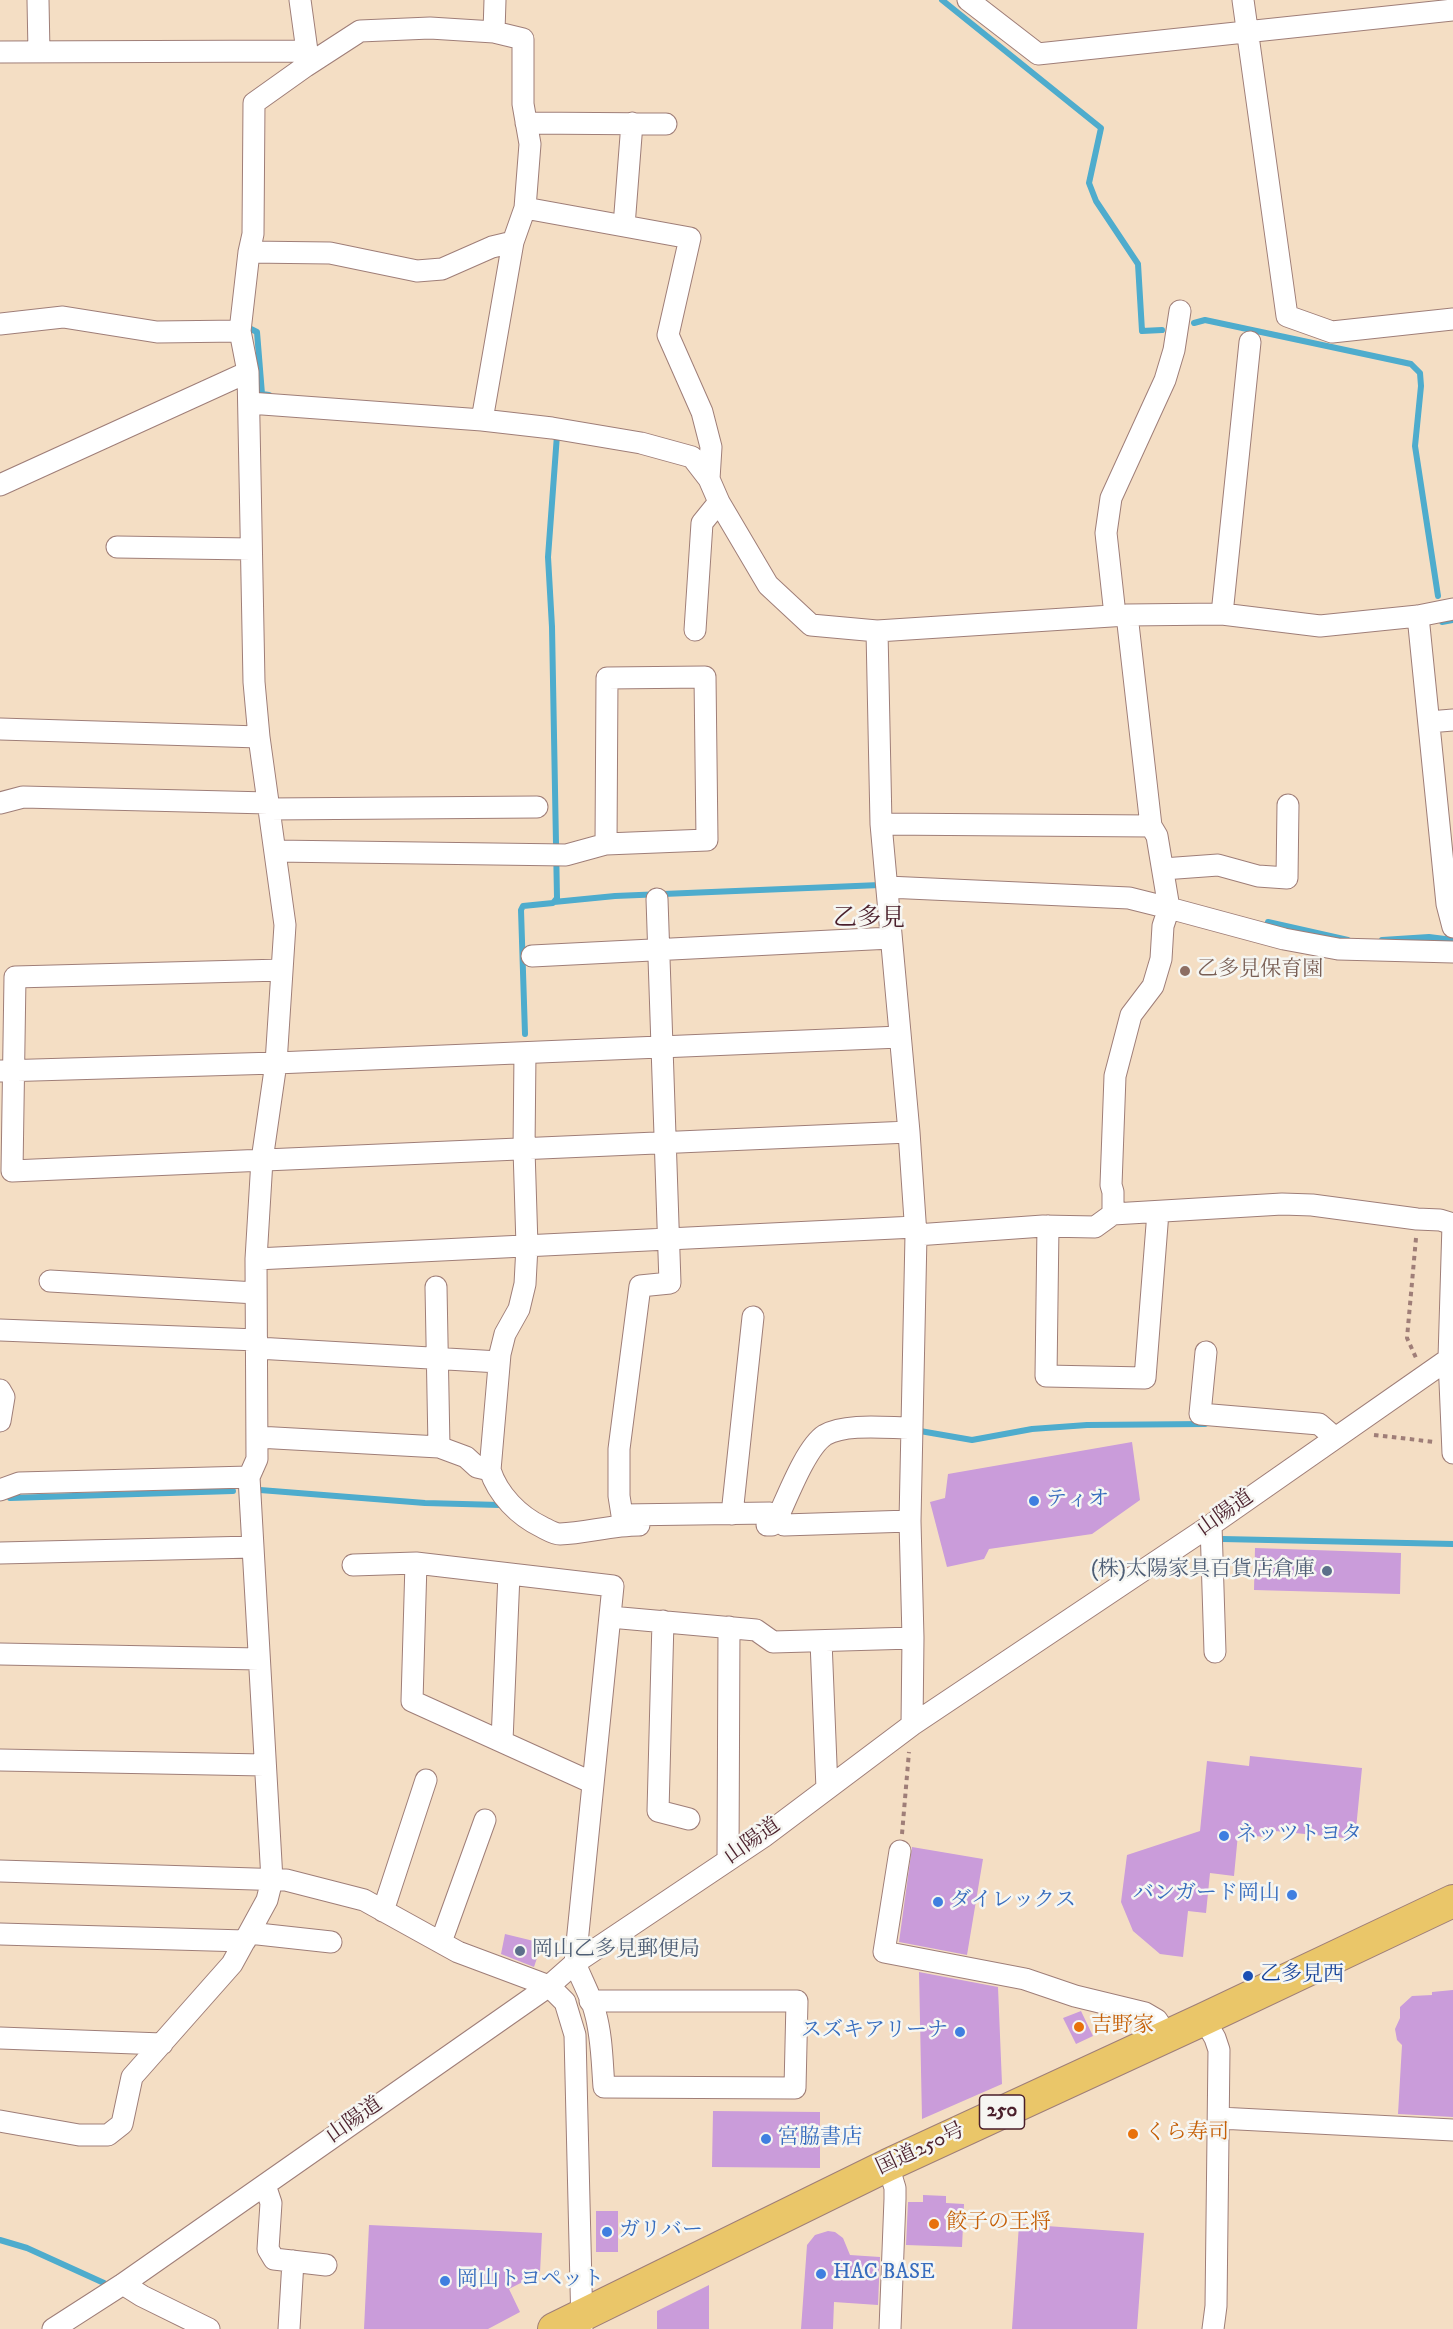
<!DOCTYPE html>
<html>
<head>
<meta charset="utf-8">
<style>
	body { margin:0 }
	canvas { display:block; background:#f4dec4 }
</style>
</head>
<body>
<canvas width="1453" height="2329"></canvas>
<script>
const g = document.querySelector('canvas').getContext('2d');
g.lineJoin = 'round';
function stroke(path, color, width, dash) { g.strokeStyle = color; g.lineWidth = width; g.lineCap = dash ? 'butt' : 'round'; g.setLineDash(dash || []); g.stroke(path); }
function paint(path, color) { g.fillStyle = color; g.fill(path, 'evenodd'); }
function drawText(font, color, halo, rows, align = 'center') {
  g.font = font + ' "IM FELL DW Pica","Noto Serif JP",serif'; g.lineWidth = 5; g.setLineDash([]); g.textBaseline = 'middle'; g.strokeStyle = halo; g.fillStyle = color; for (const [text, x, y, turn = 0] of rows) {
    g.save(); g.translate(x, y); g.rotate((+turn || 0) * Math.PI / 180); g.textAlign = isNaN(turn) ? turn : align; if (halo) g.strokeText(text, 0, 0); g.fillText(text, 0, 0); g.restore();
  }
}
stroke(new Path2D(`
	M942,0L1101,128L1089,183L1096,201L1138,264L1142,331L1162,330
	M1194,323L1205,320L1411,364L1420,373L1421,386L1415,446L1438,596
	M245,326L257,332L262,394L269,395
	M1442,622L1453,620
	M554,902L615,896L880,885
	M1268,922L1348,940
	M1382,940L1429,937L1453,940
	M525,1034L521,910L523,906L553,903L557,898L552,627L548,557L557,435
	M920,1431L972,1440L1032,1429L1087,1425L1205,1424
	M260,1490L425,1503L500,1505
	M10,1498L233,1491
	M1222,1539L1453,1544
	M0,2240L27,2248L104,2283`), '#4eaccd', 6);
paint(new Path2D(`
	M1132,1442L1140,1500L1092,1534L989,1549L984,1559L947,1567L930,1502L945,1498L948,1474Z
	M1255,1548L1401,1553L1400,1594L1254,1590Z
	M1250,1756L1362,1768L1355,1839L1265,1830L1264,1837L1238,1834L1234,1876L1210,1873L1206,1913L1188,1911L1183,1957L1160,1954L1133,1931L1121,1902L1127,1855L1200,1831L1207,1761L1249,1766Z
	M912,1847L983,1859L967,1955L899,1942Z
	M505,1934L542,1943L534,1967L501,1954Z
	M919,1972L998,1987L1002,2084L922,2119Z
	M1453,1990V2117L1398,2114L1402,2045L1397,2040L1395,2029L1400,2018V2007L1412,1996L1432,1995V1992Z
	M1081,2011L1093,2036L1076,2044L1063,2018Z
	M713,2111L820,2112V2168L712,2167Z
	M923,2195L946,2196V2203L964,2204L962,2247L906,2245L908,2202H923Z
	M596,2211H618V2252H596Z
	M1019,2224L1144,2233L1137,2329H1012Z
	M369,2225L542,2233L540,2273L509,2289L520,2312L488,2329H364Z
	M828,2231L835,2232L843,2238L850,2255L880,2257L878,2305L834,2302L833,2329H801L807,2245L815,2235Z
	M709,2285V2329H657V2311Z`), '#ca9cda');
const minor = new Path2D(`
	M38,0L39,52
	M968,0L1038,54L1453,10
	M1243,0L1287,316L1332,332L1453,319
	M494,32L495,0
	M0,52L307,51
	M306,66L360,31L430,28L494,32L523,39V104L530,144L525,208L513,242L482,420
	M526,123L666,124
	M525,208L690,238L668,335L702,412L711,447L709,479
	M624,226L632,123
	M249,252L330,253L417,271L442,269L492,247L513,242
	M0,324L63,317L157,332L240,331
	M249,403L482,420L552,428L641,443L692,457L709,479L719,502L768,585L811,625L877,631L1127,615L1222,614L1320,626L1418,616L1453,609
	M0,485L248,372
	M117,547L251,549
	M1222,614L1250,342
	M1115,615L1106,533L1111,498L1165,380L1174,350L1180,311
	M1418,616L1447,904L1453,927
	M695,630L702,523L719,502
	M877,631L881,824L909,1132L916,1235L910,1521L913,1638L912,1725
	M1429,722L1453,720
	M0,729L259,737
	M0,803L23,797L268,803
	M269,809L537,807
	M881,824L1151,826
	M275,851L566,855L606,844L707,840L705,677L607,678L606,844
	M1163,869L1218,865L1258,876L1287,878L1288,805
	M887,887L1129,898L1169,908L1157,836L1151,826L1127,615
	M657,899L670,1283L640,1286L619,1449V1496L622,1515L770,1513L784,1525L910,1521
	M532,956L891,938
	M282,970L15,977L12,1171L909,1132
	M525,1053L524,1149L527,1246L525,1284L519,1309L505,1334L500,1354L490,1470C498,1495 519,1516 542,1527C548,1530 554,1534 560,1534C586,1533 612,1525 639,1525
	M0,1071L276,1063L900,1037
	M1113,1214V1192L1111,1185L1115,1076L1131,1015L1153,986L1161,959L1163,926L1169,908L1284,939L1338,949L1453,952
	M1453,1224L1449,1358L1453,1453
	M1048,1226L1046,1376L1145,1378L1158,1212
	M916,1235L1043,1226L1095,1227L1113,1214L1282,1204L1312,1205L1417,1219L1440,1220L1453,1224
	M256,1259L915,1227
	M50,1281L256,1293
	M0,1330L257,1340
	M257,1348L499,1362
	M1206,1352L1200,1414L1319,1424L1334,1437
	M0,1390L4,1397L0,1421
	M257,1437L439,1447L436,1287
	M439,1447L466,1457L477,1467L490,1470
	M0,1490L19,1483L249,1477
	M732,1514L753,1317
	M767,1525H772L777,1519C787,1498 806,1447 825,1435C846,1423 887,1428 912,1428
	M1211,1525L1215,1652
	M0,1553L253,1547
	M416,1563L412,1701L593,1783
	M353,1565L416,1563L613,1586L575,1963C581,1979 591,1996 595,2012C602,2036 602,2062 604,2087L795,2088L797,2001H590
	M610,1617L756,1630L773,1642L913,1638
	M663,1621L658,1811L689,1819
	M821,1641L827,1789
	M0,1654L259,1659
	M502,1741L509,1574
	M0,1760L264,1765
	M900,1851L884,1952L1025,1979L1075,1996L1145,2013L1157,2020L1167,2036
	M728,1860L729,1627
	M0,1871L286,1880L364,1900L458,1952L549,1986L565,2002L575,2035L582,2327
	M383,1911L426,1780
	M249,1933L331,1942
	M0,1934L245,1941
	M441,1942L485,1820
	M1204,2019L1215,2038L1219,2050L1216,2306L1213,2329
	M0,2038L162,2044
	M1219,2118L1453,2130
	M0,2121L79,2135H108L122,2124L132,2077L232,1964L267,1900L272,1880L249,1477L257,1459L256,1259L262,1160L276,1063L285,925L259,737L254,682L248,372L240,331L249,252L253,234L254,103L306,66L307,51L300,0
	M888,2165L895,2188V2199L890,2329
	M265,2185L271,2203L268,2249L274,2259L326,2265
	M123,2284L142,2296L209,2329
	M53,2329L123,2284L549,1986L575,1963L763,1837L912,1725L1211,1525L1453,1356
	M289,2329L293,2261`);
const highway = new Path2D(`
	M554,2329L888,2165L1204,2019L1453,1901`);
stroke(minor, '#9f7e78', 23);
stroke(highway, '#9f7e78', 34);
stroke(new Path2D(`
	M1416,1238L1407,1338L1417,1360
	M1374,1435L1435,1442
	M902,1834L909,1752`), '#9f7e78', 4, [4.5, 4.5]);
stroke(minor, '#fff', 21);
stroke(highway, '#eac669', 32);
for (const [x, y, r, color] of [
	[1185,971,6,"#8d6e63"],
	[1034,1501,6,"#3f7fe0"],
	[1327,1571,6,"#5c6f8a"],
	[1224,1836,6,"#3f7fe0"],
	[1292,1895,6,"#3f7fe0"],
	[938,1902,6,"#3f7fe0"],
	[520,1951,6,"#5c6f8a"],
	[1248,1976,6,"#1a4fb4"],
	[1079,2027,6,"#e8710a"],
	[960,2032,6,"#3f7fe0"],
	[1133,2134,6,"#e8710a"],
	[766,2139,6,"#3f7fe0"],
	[934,2224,6,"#e8710a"],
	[607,2232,6,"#3f7fe0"],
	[821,2274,6,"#3f7fe0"],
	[445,2281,6,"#3f7fe0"]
]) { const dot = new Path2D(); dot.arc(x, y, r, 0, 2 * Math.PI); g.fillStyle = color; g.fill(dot); stroke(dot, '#f6f6f2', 2); }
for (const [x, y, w] of [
	[1002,2112,45]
]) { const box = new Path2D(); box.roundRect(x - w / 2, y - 17, w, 34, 4.5); g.fillStyle = '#f6f6f2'; g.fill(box); stroke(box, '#4a1f2b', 1.5); }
drawText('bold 20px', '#4a1f2b', null, [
	["250",1002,2112]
]);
drawText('21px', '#785e54', '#f6f6f2', [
	["乙多見保育園",1197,971]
], 'left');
drawText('21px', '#366cbe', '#f6f6f2', [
	["ティオ",1046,1501],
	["ネッツトヨタ",1236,1836],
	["バンガード岡山",1280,1895,"right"],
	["ダイレックス",950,1902],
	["スズキアリーナ",948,2032,"right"],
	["宮脇書店",778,2139],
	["ガリバー",619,2232],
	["HAC BASE",833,2274],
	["岡山トヨペット",457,2281]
], 'left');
drawText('21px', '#4a1f2b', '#f6f6f2', [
	["山陽道",1226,1514,-35],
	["山陽道",753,1842,-35],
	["山陽道",355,2121,-35],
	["国道250号",921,2150,-25]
]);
drawText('21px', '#4e5e75', '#f6f6f2', [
	["(株)太陽家具百貨店倉庫",1315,1571],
	["岡山乙多見郵便局",532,1951,"left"]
], 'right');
drawText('21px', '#164399', '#f6f6f2', [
	["乙多見西",1260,1976]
], 'left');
drawText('21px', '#c56008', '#f6f6f2', [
	["吉野家",1091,2027],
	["くら寿司",1145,2134],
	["餃子の王将",946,2224]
], 'left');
drawText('24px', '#4a1f2b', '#f6f6f2', [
	["乙多見",869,920]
]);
</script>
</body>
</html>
